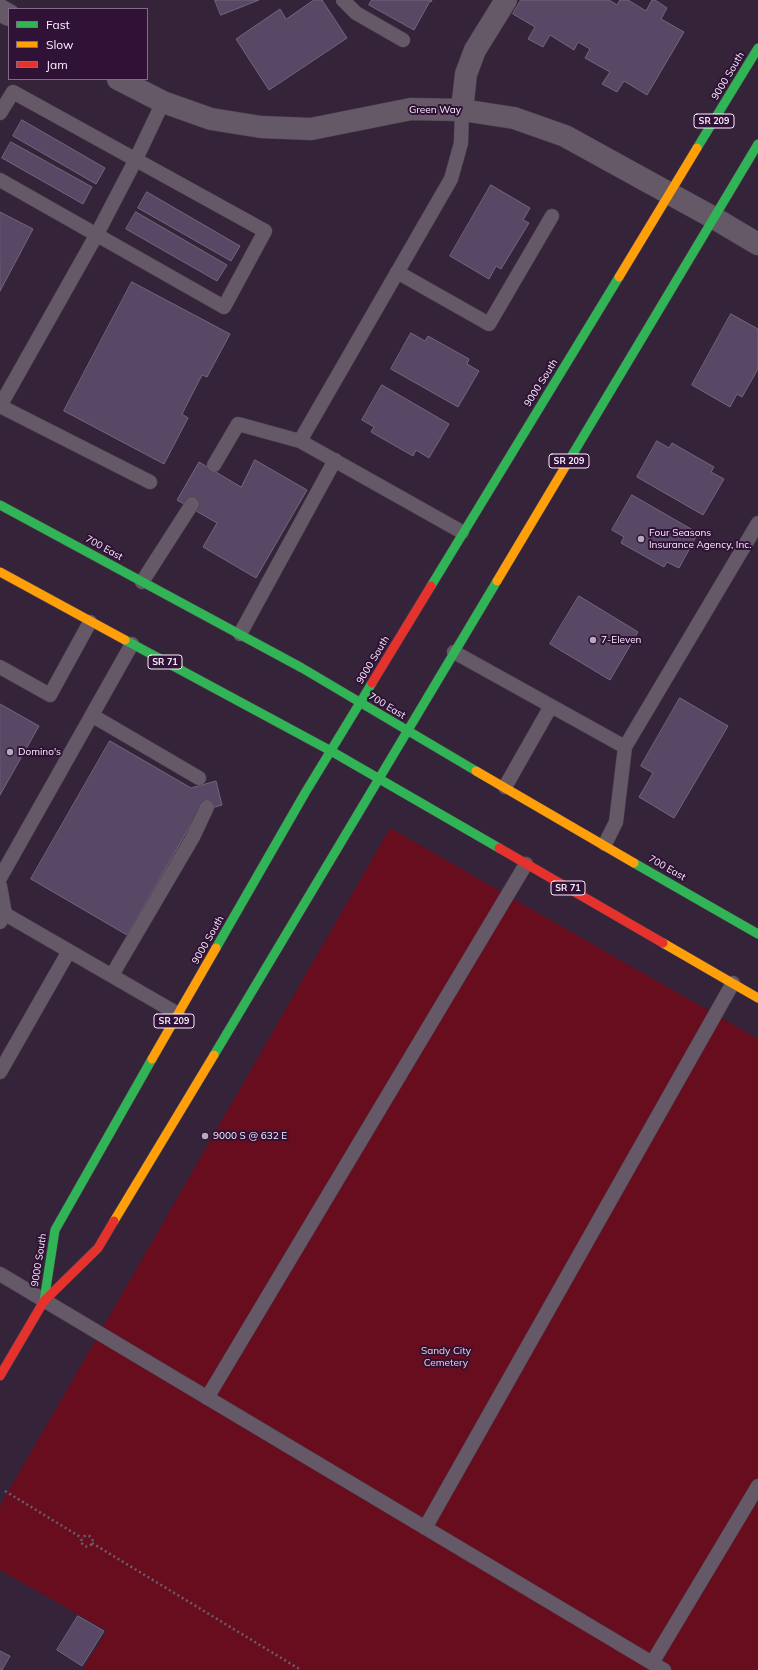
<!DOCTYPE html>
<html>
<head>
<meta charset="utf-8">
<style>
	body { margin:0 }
	#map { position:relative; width:758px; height:1670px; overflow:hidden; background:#352439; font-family:Mulish,sans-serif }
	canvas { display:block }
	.legend { position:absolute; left:8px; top:8px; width:140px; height:72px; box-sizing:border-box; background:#301237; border:1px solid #826b87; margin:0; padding:5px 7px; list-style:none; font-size:12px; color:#fcf0fe }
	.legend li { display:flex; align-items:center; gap:8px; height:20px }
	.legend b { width:20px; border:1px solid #826b87 }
</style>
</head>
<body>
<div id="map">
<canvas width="758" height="1670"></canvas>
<ul class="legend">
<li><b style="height:5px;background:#30b455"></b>Fast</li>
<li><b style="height:5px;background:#ff9f0a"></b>Slow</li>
<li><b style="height:5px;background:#e5322d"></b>Jam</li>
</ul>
</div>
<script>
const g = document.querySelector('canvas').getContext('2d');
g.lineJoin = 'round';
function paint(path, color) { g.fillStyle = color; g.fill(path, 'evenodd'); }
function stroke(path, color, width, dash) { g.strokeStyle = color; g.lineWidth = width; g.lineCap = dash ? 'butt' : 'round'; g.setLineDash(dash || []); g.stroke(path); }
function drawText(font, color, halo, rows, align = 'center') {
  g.font = font + ' Mulish,sans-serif'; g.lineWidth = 4; g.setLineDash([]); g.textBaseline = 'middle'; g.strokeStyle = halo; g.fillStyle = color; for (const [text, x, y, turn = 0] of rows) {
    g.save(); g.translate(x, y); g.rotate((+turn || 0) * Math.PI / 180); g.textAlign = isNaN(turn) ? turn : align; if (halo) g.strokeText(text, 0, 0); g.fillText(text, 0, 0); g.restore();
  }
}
paint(new Path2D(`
	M390,828L758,1039V1670H82L107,1631L0,1570V1506Z`), '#670d1e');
const building = new Path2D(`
	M215,0H259L221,15Z
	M314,0H322L347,38L269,90L236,39L280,9L286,19Z
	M372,0H432L431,2L430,1L414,30L369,5Z
	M521,0H609L617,5L620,0H628L646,11L652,0H655L667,8L661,19L684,32L647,95L624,81L617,92L602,84L610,72L585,58L590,49L578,42L574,50L550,35L543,47L528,39L535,27L513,14Z
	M22,120L105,168L96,184L13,136Z
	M11,142L92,187L83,204L2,158Z
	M491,185L530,208L523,220L529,223L501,269L496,266L489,279L450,256Z
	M147,192L240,246L231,261L138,208Z
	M0,212L33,229L0,291Z
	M136,212L227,265L217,281L126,229Z
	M132,282L230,334L207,377L202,375L182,414L188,418L164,464L64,411Z
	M731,314L758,329V369L742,397L737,394L730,407L692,385Z
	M411,333L425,341L428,336L469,359L467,364L479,371L458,407L391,369Z
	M382,385L449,424L429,458L416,450L413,456L371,432L374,427L362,420Z
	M657,441L669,448L672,443L714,467L711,472L724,479L703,515L637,477Z
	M255,460L307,490L256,578L203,547L217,523L177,500L199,462L241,487Z
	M632,495L698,533L679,568L667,562L664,567L621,543L624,537L612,530Z
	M579,596L638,632L610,680L550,644Z
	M680,698L728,726L674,818L639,797L653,773L641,766Z
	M0,704L39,726L0,795Z
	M110,741L191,788L216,781L222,805L198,812L127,935L31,879Z
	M78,1616L104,1631L82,1666L57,1650Z
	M0,1651L10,1656L2,1670H0Z`);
paint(building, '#584765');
stroke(building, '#73677a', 1);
const lane = new Path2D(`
	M343,0L356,13L403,40
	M0,113L13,92L265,231L224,307L0,180
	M397,272L489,324L552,216
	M0,406L97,234L136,159L163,102
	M0,406L150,482
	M300,441L462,532
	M214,465L238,424L300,441L451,179L461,143L462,110
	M142,582L192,504
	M240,634L335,460
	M454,652L625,747L758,523
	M0,667L50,695L90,622
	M93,716L199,778
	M505,787L551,706
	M605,844L616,822L625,747
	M0,878L132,644
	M0,886L5,914
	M0,922L5,914L69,951L0,1072
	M69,951L178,1014
	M112,975L193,837L207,807
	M0,1274L652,1663L758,1486
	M207,1398L526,864
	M425,1528L733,983
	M652,1663L664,1670`);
const street = new Path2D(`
	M0,10L9,15
	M118,79L163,102L211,119L261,127L311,129L411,109L462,110L514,118L565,136L714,218L758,244
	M462,110L466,74L475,50L506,0`);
const fast = new Path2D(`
	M697,148L758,48
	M568,462L758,144
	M0,505L302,668L476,771
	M431,586L619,277
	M125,640L331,751L499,848
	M634,863L758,934
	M216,948L305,793L372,683
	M214,1055L497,581
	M44,1301L55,1230L152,1059`);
const slow = new Path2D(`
	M619,277L697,148
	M0,572L125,640
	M497,581L568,462
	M476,771L634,863
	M663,943L758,998
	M152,1059L216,948
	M114,1221L214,1055`);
const jam = new Path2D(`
	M372,683L431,586
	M499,848L663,943
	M0,1376L44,1301L98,1248L114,1221`);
stroke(lane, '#4d3f4f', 15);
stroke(street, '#4d3f4f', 23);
stroke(fast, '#4d3f4f', 10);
stroke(slow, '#4d3f4f', 10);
stroke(jam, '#4d3f4f', 10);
stroke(new Path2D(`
	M5,1491L82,1538
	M81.5 1541a5.5 5.5 0 1 1 11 0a5.5 5.5 0 1 1-11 0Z
	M92,1543L301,1670`), '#6b5f6d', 2.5, [2, 3]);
stroke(lane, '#655867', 14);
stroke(street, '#655867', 22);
stroke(fast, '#30b455', 9);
stroke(slow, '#ff9f0a', 9);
stroke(jam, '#e5322d', 9);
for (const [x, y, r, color] of [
	[641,539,4,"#b6a9b9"],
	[593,640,4,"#b6a9b9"],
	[10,752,4,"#b6a9b9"],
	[205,1136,4,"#b6a9b9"]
]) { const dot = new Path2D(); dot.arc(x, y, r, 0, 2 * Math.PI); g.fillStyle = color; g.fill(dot); stroke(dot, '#301237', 1.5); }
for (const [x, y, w] of [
	[714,121,40],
	[569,461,40],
	[165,662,34],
	[568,888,34],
	[174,1021,40]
]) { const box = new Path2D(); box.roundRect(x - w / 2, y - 7, w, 14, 3); g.fillStyle = '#301237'; g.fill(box); stroke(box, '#fcf0fe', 1); }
drawText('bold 9px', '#fcf0fe', null, [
	["SR 209",714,121],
	["SR 209",569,461],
	["SR 71",165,662],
	["SR 71",568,888],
	["SR 209",174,1021]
]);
drawText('10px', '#fcf0fe', '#301237', [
	["9000 South",728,76,-59],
	["Green Way",435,110],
	["9000 South",541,383,-58],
	["700 East",104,548,29],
	["9000 South",373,660,-59],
	["700 East",387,706,31],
	["700 East",667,868,30],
	["9000 South",208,940,-60],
	["9000 South",39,1260,-81]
]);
drawText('10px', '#fcf0fe', '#301237', [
	["Four Seasons",649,533],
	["Insurance Agency, Inc.",649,545],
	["7-Eleven",601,640],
	["Domino's",18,752],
	["9000 S @ 632 E",213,1136]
], 'left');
drawText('10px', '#f5d3d2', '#301237', [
	["Sandy City",446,1351],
	["Cemetery",446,1363]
]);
</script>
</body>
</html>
